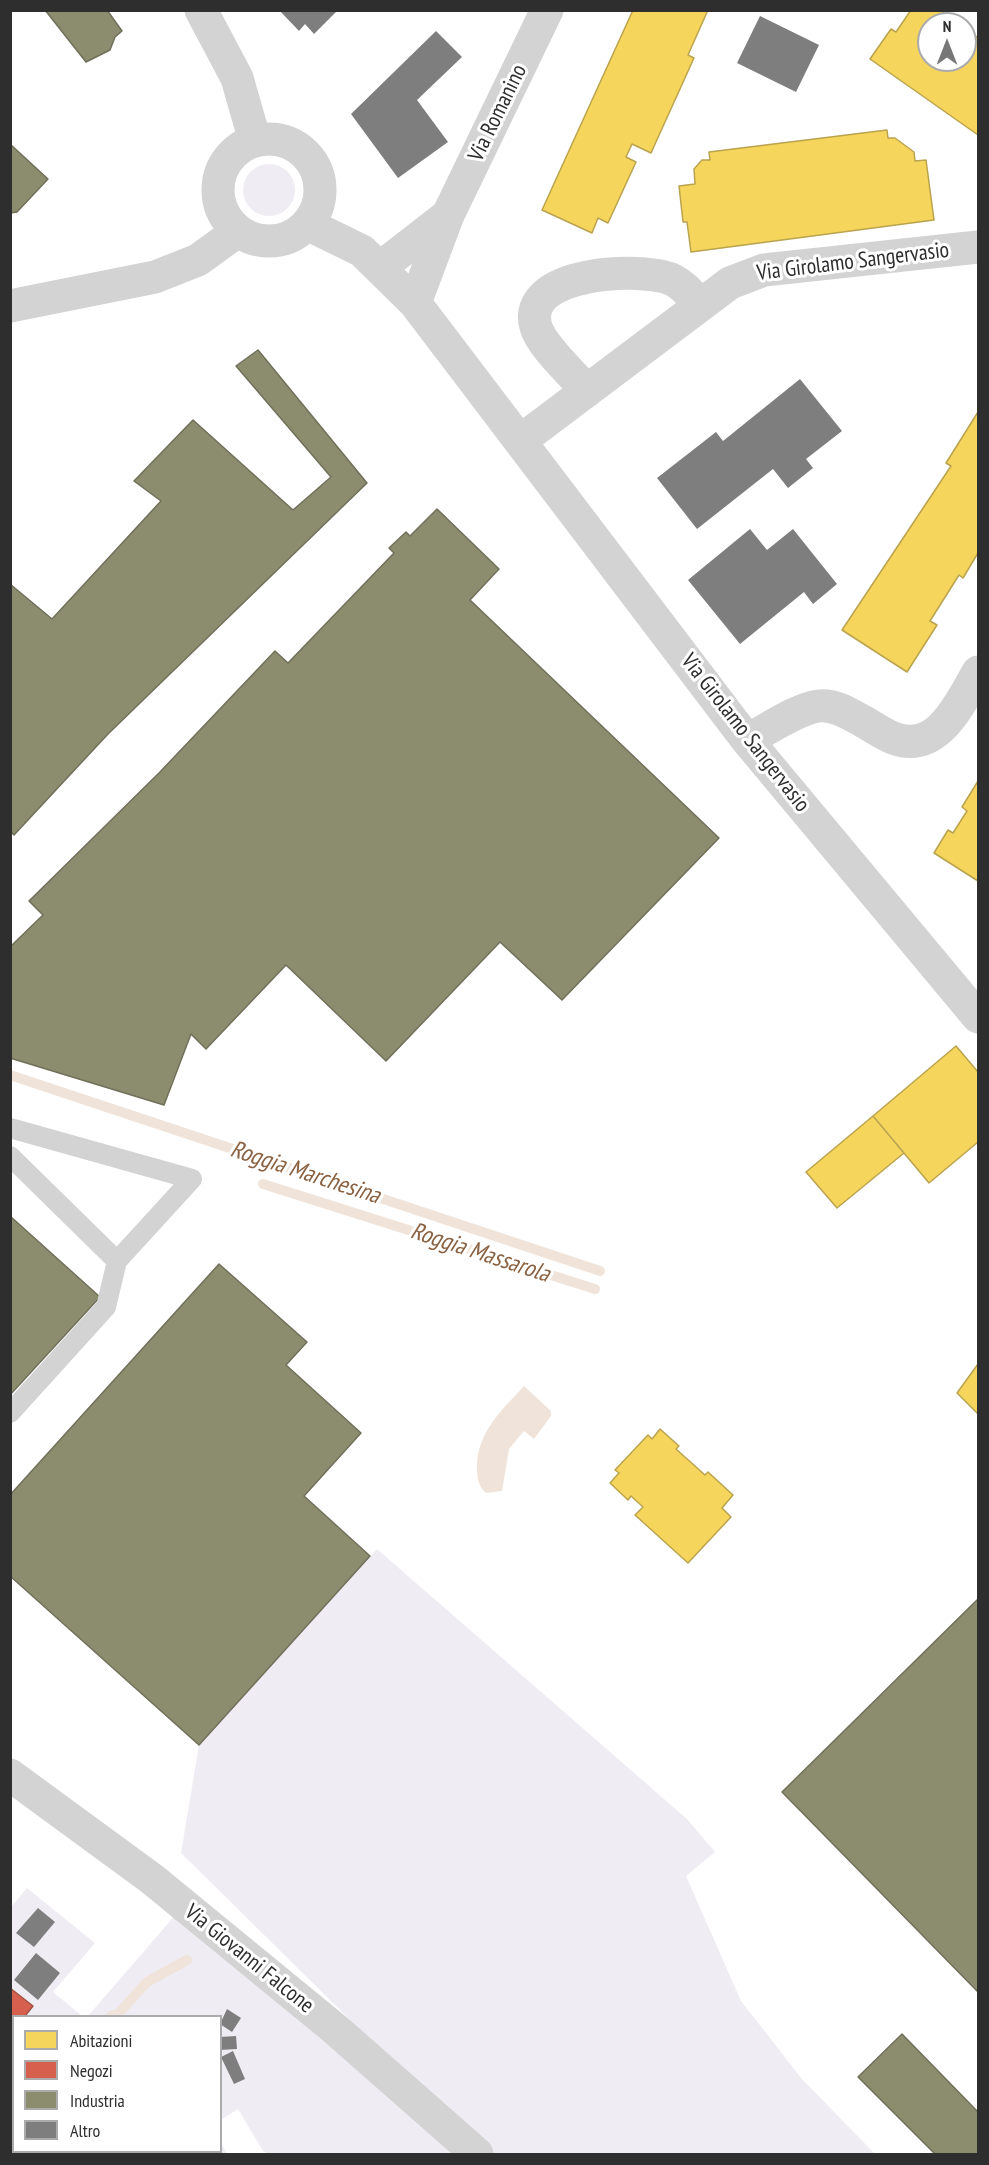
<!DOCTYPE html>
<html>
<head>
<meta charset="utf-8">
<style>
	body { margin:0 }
	#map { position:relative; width:989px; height:2165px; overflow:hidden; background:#fff; font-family:"PT Sans Narrow",sans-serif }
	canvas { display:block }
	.frame { position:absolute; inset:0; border:12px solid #2e2e2e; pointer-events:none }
	.legend { position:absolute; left:12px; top:2015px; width:210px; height:138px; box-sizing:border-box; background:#fff; border:2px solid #ababab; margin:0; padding:8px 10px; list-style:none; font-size:18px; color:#2e2e2e }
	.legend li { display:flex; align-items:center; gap:12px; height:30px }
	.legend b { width:30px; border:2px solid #ababab }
	.north { position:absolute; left:917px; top:12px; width:60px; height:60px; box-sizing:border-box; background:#fff; border:2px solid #ababab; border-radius:50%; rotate:0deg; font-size:16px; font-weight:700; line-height:24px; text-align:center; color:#2e2e2e }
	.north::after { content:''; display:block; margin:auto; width:21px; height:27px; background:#777; clip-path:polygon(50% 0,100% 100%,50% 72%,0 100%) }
</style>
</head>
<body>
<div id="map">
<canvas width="989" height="2165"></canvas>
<div class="frame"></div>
<ul class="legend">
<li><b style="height:16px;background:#f6d55c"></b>Abitazioni</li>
<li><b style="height:16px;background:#d6604d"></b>Negozi</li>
<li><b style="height:16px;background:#8c8c6e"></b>Industria</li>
<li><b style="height:16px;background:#7e7e7e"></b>Altro</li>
</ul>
<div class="north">N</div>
</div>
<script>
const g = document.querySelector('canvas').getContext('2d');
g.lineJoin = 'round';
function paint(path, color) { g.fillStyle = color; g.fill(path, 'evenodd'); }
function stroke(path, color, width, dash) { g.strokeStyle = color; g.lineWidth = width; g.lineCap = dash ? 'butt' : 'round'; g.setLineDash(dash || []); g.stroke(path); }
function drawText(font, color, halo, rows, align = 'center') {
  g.font = font + ' "PT Sans Narrow",sans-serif'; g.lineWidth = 6; g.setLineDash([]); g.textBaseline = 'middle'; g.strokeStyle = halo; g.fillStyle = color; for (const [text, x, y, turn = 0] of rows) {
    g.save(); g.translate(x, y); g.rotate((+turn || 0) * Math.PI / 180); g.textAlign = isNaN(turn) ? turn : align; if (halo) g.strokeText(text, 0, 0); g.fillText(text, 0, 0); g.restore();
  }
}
paint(new Path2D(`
	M243 190a26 26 0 1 1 52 0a26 26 0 1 1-52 0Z
	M377,1549L687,1819L715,1852L686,1876L741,2001L802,2079L875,2154H486L181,1853L199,1745Z
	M27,1888L95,1943L53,1992L82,2016H14L13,2050L11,2048V1907Z
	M177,1913L457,2154H269L263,2151L238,2109L221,2120L220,2016H88Z
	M221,2143L227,2154H138L134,2152H220Z`), '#f0ecf3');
paint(new Path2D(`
	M524,1386L551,1411V1416L534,1439L524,1431L509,1449L502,1491L486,1493C478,1486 477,1477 477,1467C477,1432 502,1410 524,1386Z
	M11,2128L13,2130L14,2152H41L45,2154H11Z`), '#f0e4da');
const homes = new Path2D(`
	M633,10H708L688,55L694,58L651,153L632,144L626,157L636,162L608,223L598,218L592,233L542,210Z
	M911,10H940L959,24H929V60H965V28L978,38V135L870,59L891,29L896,32Z
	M887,130L888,138H895L914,152L915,161L926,160L934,220L691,252L687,222H683L679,186L695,184L694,169L702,160H710L709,152Z
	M978,412V553L963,578L959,575L930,621L937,625L907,672L842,630L951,466L946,463Z
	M978,781V881L934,853L948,830L953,833L967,811L962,807Z
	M956,1046L978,1072V1142L929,1183L873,1116Z
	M873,1116L904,1153L837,1208L806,1172Z
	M978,1364V1414L957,1393Z
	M660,1429L679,1446L676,1449L705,1475L708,1472L733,1495L722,1508L731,1517L688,1563L635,1515L643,1507L631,1496L628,1500L610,1483L619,1473L615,1470L648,1435L652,1439Z`);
paint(homes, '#f6d55c');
stroke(homes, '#baa34e', 1.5);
const shops = new Path2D(`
	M10,1988L33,2006L25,2016H14V2030L11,2034Z`);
paint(shops, '#d6604d');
stroke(shops, '#a45144', 1.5);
const industry = new Path2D(`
	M45,10H107L122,31L115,37L110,50L86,62Z
	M10,144L48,179L17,212L10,213Z
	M258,350L367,483L108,734L14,835L10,831V584L52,619L161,501L134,481L193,420L293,510L331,477L236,366Z
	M437,509L499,569L470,600L719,838L562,1000L500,942L386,1061L286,965L206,1049L191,1034L164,1105L10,1058V947L43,915L29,901L159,773L275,651L288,663L394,553L389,548L406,532L410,536Z
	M10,1216L100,1297L10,1395Z
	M219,1264L307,1342L286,1365L361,1433L304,1496L370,1556L199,1745L10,1576V1495Z
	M978,1599V1992L782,1792Z
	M902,2034L978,2112V2154H935L858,2077Z`);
paint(industry, '#8c8c6e');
stroke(industry, '#70705b', 1.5);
stroke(new Path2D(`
	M10,1075L600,1271
	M263,1184L595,1289
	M111,2016L118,2014L147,1982L187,1960
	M10,2041H14`), '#f0e4da', 10);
paint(new Path2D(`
	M279,10H338L314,34L305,24L299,31Z
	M760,16L819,45L796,92L737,63Z
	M436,31L462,57L417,100L448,142L398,178L351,114Z
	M800,379L842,431L806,459L813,468L788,488L773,469L697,529L657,478L716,432L723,441Z
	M750,529L767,550L793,529L837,584L813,604L804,592L740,644L688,580Z
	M38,1908L55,1922L34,1947L16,1933Z
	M36,1953L60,1973L38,2000L14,1980Z
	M227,2009L241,2018L232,2032L220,2024Z
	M236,2036L237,2049L220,2050V2037Z
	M233,2051L245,2079L234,2084L221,2057Z`), '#7e7e7e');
stroke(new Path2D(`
	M10,2072L14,2074
	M112,2152L115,2154`), '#cfcfcf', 4, [3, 3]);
stroke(new Path2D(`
	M10,1128L192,1179L117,1261L10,1156
	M10,1413L106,1307L117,1261`), '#d3d3d3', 20);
stroke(new Path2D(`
	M201,10L237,78L255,141
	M218 190a51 51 0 1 1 102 0a51 51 0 1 1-102 0Z
	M307,224L362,251L415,303L747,740L978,1017
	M381,267L448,215
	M415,303L448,215L547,10
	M10,306L155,277L198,260L238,231
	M587,391C573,374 542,347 536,327C519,271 643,266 673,280C685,286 692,296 700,305
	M520,441L730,283L764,270L978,247
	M747,740C767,730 797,709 818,706C832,704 845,711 857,718C869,724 881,733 893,738C938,755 960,703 978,672
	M10,1775L152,1879L335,2029L477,2154`), '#d3d3d3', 33);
drawText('22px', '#2e2e2e', '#fff', [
	["Via Romanino",498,113,-64],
	["Via Girolamo Sangervasio",853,262,-7],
	["Via Girolamo Sangervasio",745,733,52],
	["Via Giovanni Falcone",249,1959,39]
]);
drawText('italic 24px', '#8a6242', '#fff', [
	["Roggia Marchesina",305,1173,18],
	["Roggia Massarola",480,1253,18]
]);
</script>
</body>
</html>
